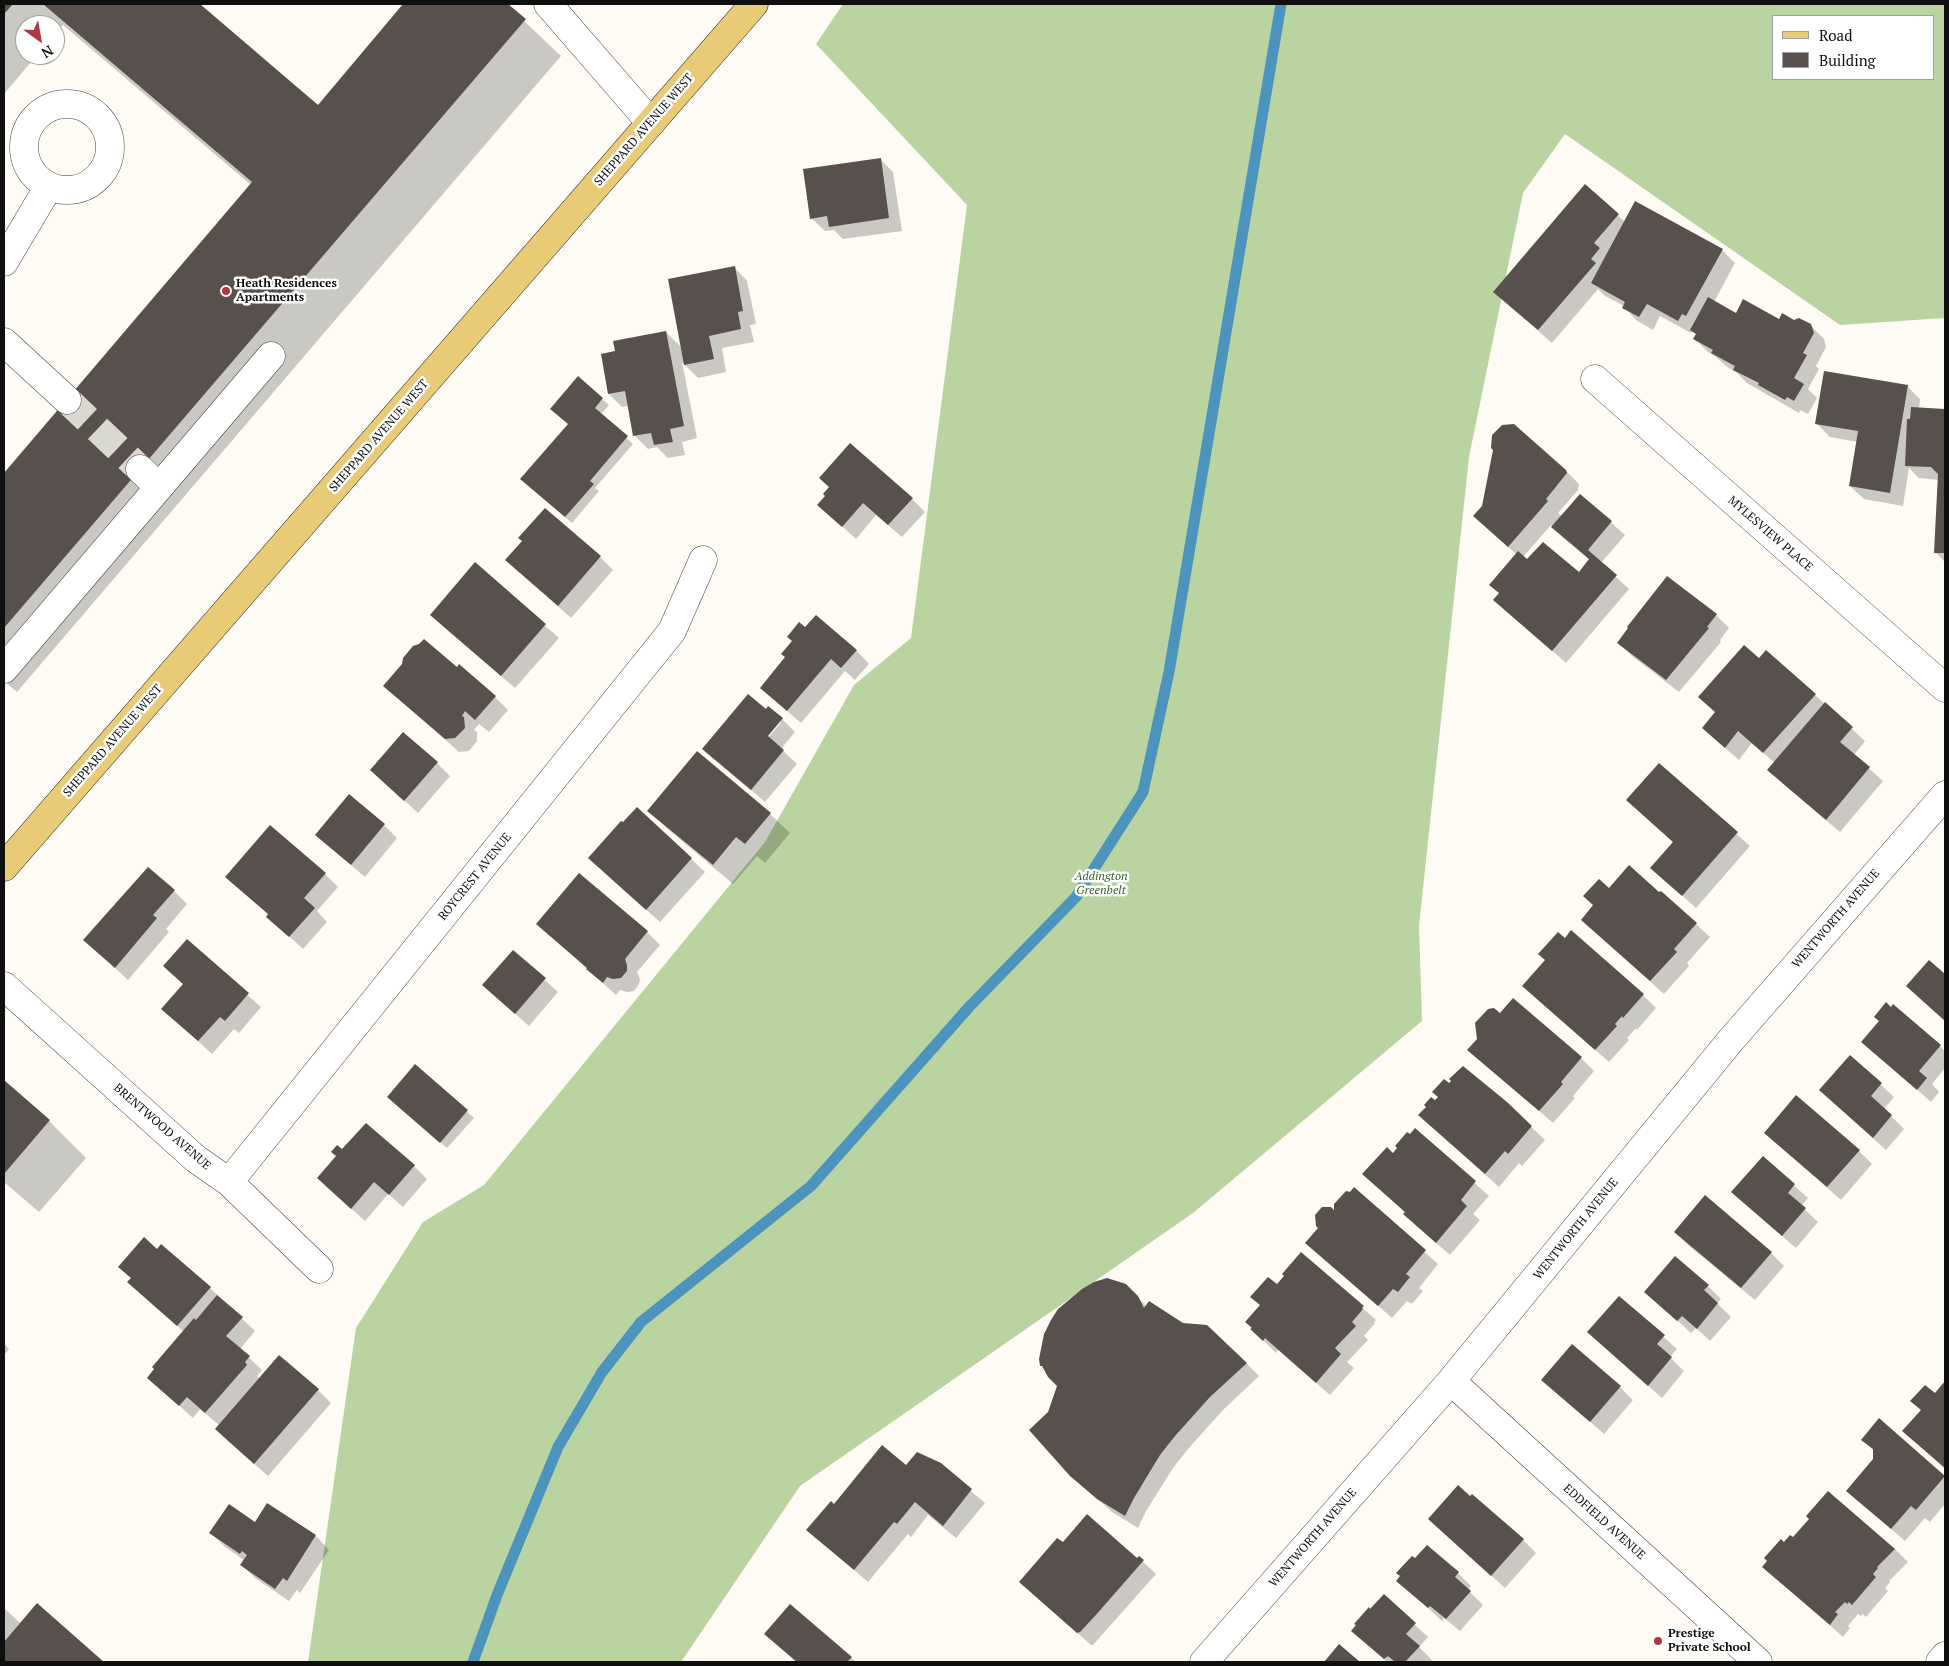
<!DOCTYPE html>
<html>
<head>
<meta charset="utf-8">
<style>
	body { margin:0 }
	#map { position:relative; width:1949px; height:1666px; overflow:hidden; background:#fdfbf3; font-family:"PT Serif",serif }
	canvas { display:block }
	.frame { position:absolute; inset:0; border:5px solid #0f0f0f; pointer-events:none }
	.legend { position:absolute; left:1772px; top:15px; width:162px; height:65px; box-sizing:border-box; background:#fff; border:1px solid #9f9f9f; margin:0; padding:6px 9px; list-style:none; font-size:15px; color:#0f0f0f }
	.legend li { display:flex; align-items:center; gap:10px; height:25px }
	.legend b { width:25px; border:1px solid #9f9f9f }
	.north { position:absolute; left:15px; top:15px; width:50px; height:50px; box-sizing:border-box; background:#fff; border:1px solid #9f9f9f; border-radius:50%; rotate:148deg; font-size:14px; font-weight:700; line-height:20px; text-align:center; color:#0f0f0f }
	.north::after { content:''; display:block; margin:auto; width:18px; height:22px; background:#b0363f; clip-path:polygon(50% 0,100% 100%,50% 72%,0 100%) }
</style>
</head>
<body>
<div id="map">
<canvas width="1949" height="1666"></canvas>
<div class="frame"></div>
<ul class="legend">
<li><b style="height:6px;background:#e9cb77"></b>Road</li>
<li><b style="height:14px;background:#57504d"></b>Building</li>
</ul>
<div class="north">N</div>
</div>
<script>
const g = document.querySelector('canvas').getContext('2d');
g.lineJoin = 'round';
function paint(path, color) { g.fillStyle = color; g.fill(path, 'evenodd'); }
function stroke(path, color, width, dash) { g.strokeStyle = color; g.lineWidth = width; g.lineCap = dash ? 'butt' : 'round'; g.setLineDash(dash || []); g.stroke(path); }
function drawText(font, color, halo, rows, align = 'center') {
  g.font = font + ' "PT Serif",serif'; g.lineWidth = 5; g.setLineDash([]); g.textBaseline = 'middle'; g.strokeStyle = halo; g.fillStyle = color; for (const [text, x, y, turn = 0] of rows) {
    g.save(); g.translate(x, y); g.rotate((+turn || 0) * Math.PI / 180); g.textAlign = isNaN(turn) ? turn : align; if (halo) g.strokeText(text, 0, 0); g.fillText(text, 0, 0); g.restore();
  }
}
paint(new Path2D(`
	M843,4H1945V318L1840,325L1565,134L1523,193L1469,457L1419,926L1422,1021L1193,1213L800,1486L681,1662H308L356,1328L423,1222L484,1185L765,842L854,685L911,638L967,205L816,44ZM1773,16H1933V79H1773Z`), '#b9d4a0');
paint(new Path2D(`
	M4,4H198L318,107L405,4H506L561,56L17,692L4,681V475L251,185L63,25L55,34V25H25V55H37L4,94Z
	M880,159L893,172L902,231L843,239L834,230L825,231L811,218Z
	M1585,186L1625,222L1722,250L1735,263L1714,302L1737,314L1810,325L1824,339L1826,347L1816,366L1819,369L1808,389L1817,398L1808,414L1800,410L1799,413L1747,383L1737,373L1726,366L1716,357L1708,352L1695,339L1697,335L1693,331L1691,333L1660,316L1653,330L1636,320L1624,306L1605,296L1598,289L1552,343L1494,292Z
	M734,267L747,281L756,324L750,325L754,342L722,348L726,372L698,378L682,362L697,438L682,442L685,455L668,458L657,447L648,449L635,436L629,406L622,407L609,394L616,352L666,332L682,348Z
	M578,378L609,405L600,415L633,444L595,488L599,491L572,523L528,485L569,424Z
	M1907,386L1920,399L1919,409L1945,410V562L1935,552L1939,480L1919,478L1909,468L1903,506L1864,499L1850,486L1858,442L1830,437L1817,424Z
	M1566,471L1579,484L1578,490L1558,513L1562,517L1580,495L1625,535L1601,563L1629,589L1566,663L1495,600L1500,594L1517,555L1475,516ZM1551,525L1590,560L1579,573L1528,561L1523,557Z
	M830,487L912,499L925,512L902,537L876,515L856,539L819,505L827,496Z
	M600,557L613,570L571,618L507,560Z
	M475,564L559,638L515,688L445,628Z
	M1716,615L1729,628L1720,640L1721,642L1679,692L1632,656L1619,643Z
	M805,629L856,650L869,664L855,680L845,671L801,723L761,688L787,658Z
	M1759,660L1815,695L1865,741L1854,755L1883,781L1840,832L1782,783L1775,763L1752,743L1739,760L1717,741Z
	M457,668L495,697L508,710L489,732L479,724L474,730L477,732V741L469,751L459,752L385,686Z
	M766,711L782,719L795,732L781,749L797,764L765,802L703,749ZM779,721L781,722L765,742L763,740Z
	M437,763L450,776L418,813L371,770Z
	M1659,765L1750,846L1696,908L1652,868L1674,843L1627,800Z
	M637,808L705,872L660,922L603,871L623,824Z
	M649,811L770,814L790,833L765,863L757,856L733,884L669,830Z
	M384,825L397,838L365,877L316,835Z
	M325,874L338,887L317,911L327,922L303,949L268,917Z
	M1609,890L1659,894L1661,892L1710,937L1687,963L1689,966L1664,994L1582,920Z
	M174,891L187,904L166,929L169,932L128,980L85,940Z
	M538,924L647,932L660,945L637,972L640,979L639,984L634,991L627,992L620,990L616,995Z
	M187,941L261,1007L239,1033L234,1029L212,1054L163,1009L184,985L164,966Z
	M513,951L558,992L529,1026L497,998Z
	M1929,961L1945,976V1021L1907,986Z
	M1643,995L1656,1008L1637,1030L1636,1028L1627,1038L1629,1040L1609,1062L1537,999Z
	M1863,1042L1940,1046L1945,1051V1068L1932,1084L1939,1092L1931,1102Z
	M1469,1050L1581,1058L1594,1071L1573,1096L1575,1098L1553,1123Z
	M1850,1056L1894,1097L1884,1109L1904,1129L1886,1150L1821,1090Z
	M415,1066L474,1118L447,1148L394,1103Z
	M1458,1071L1506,1103L1545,1140L1522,1166L1519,1163L1499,1187L1419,1115L1435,1102L1450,1085L1453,1081L1451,1079Z
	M4,1082L49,1121L86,1158L39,1212L4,1182Z
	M1415,1130L1489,1196L1473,1214L1480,1220L1450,1255L1418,1227L1405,1214L1406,1213L1364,1174L1393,1155Z
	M1765,1133L1859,1151L1872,1164L1841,1200Z
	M342,1151L414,1166L427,1179L403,1207L388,1194L365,1221L332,1191Z
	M1763,1158L1808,1198L1801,1206L1818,1222L1796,1248L1746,1205Z
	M1354,1189L1438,1264L1419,1288L1423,1291L1412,1304L1407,1301L1392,1318L1307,1243L1336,1213Z
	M1675,1232L1771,1253L1784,1266L1755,1300L1688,1245Z
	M157,1250L210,1288L255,1331L240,1349L262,1370L257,1376L260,1379L318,1390L331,1403L268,1476L229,1442L216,1429L219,1425L200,1409L193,1418L148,1378L184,1332L129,1282L132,1279L120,1267Z
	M1301,1254L1376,1320L1374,1322L1375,1323L1364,1336L1368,1340L1347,1362L1354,1368L1330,1395L1278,1350L1276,1353L1252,1329L1277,1286Z
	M1708,1286L1721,1299L1717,1303L1731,1317L1710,1341L1696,1328L1691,1333L1646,1292Z
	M1132,1291L1147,1307L1246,1363L1259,1376L1223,1410L1188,1449L1173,1468L1146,1511L1138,1528L1112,1512L1071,1475L1049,1413Z
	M1619,1297L1677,1349L1670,1357L1684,1371L1662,1398L1588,1332Z
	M4,1343L9,1349L4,1355Z
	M1543,1380L1620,1387L1633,1400L1604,1434Z
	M1945,1383V1469L1904,1431Z
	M1863,1440L1910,1448L1945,1478V1504L1930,1522L1925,1518L1905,1541L1848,1491L1875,1459L1874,1451Z
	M940,1465L985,1503L956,1538L928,1515L911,1537L908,1534L868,1582L808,1530L834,1505L906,1467Z
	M268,1504L316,1536L329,1550L300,1593L297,1590L289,1601L255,1578L242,1565L245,1561L224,1546L211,1533L255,1523Z
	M1811,1519L1895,1549L1908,1562L1889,1581L1890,1582L1885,1588L1888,1591L1866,1617L1863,1614L1861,1616L1858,1614L1848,1626L1850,1628L1843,1637L1764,1567L1784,1543L1794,1539Z
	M1443,1532L1523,1540L1536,1553L1505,1588Z
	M1139,1558L1156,1574L1093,1645H1091L1021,1582L1137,1560Z
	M1458,1573L1471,1586L1468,1590L1483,1605L1460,1631L1444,1618L1442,1621L1398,1580Z
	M1384,1596L1428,1637L1419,1647L1432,1660L1430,1662H1387L1353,1631Z
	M37,1605L102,1662H4V1608L21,1624Z
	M766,1634L851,1658L856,1662H796Z`), '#0003');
stroke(new Path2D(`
	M473,1662L497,1595L558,1447L602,1372L641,1322L811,1186L970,1006L1076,897L1143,792L1169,672L1281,4`), '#4c93be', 11);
paint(new Path2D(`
	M4,4H13L4,14Z
	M43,4H200L318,105L403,4H508L526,19L4,628V473L252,182Z
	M881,158L889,218L829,227L827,216L810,219L803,169Z
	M1585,184L1619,214L1594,243L1600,248L1591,259L1596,263L1538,330L1493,292Z
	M1635,201L1723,249L1686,316L1682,314L1678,321L1647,304L1639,317L1622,308L1625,302L1591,283Z
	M735,266L743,311L738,312L741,329L709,336L714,359L684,365L668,279Z
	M1708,297L1736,313L1743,299L1779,319L1782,313L1794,320L1799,318L1811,324L1814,333L1803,353L1807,355L1794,378L1804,384L1794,401L1787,397L1785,400L1758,385L1759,383L1733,370L1735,366L1711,353L1713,350L1693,339L1696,334L1690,330Z
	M666,331L684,426L670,429L673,442L654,445L651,433L633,436L625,391L608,394L601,354L615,351L613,341Z
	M1824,371L1908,385L1890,493L1849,486L1858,431L1815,424Z
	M578,376L603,398L595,408L628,436L590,481L594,484L565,517L520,479L568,424L550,409Z
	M1911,407L1945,409V553H1934L1938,474L1931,467L1905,466L1907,419H1910Z
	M1514,424L1566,470L1567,473L1546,499L1548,501L1508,547L1473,516L1482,506L1493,450L1491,448L1492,435L1502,425Z
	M850,443L913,498L888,525L863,503L842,527L817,505L825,496L823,494L829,487L819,478Z
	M1580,494L1612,521L1588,550L1617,575L1552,651L1493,600L1499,593L1489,585L1518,551L1527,559L1543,542L1579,572L1589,559L1551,527Z
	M545,508L601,556L558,606L505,560L522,541L518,538Z
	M475,562L546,624L501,676L430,615Z
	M1667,576L1717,614L1707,627L1709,628L1666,680L1617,643L1628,628L1627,627Z
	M816,615L857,650L841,668L831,659L787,711L760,688L785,657L781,654L792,641L787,637L799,622L805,627Z
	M424,639L457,667L459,664L496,696L475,720L465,711L462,716L464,717L465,728L455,738L445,739L383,686L402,664L403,658L413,646L419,644Z
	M1744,645L1759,658L1766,650L1816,694L1763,753L1738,731L1725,748L1702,728L1715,712L1698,697Z
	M748,694L766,709L768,706L783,718L768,736L784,750L751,790L702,749Z
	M1825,702L1853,727L1840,742L1870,767L1826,820L1767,770Z
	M403,732L438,762L404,801L370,770Z
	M697,751L771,813L745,844L736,837L713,865L647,811Z
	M1659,763L1738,832L1682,896L1650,868L1673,842L1626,800Z
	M349,794L385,824L351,865L315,835Z
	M637,807L692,858L646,910L588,858L621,821L623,822Z
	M270,825L326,873L304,898L315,908L289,937L266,917L268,914L225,877Z
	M1629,865L1659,892L1661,891L1697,923L1674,949L1677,952L1650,981L1581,920L1593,905L1583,896L1599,879L1609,888Z
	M148,867L175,890L153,915L157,918L115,968L83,940Z
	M579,873L648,931L625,959L627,965V971L621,978L613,979L607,977L603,983L586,969L587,968L536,924Z
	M1571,930L1644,994L1623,1018L1622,1016L1615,1024L1617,1026L1595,1050L1522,986L1545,960L1538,954L1558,932L1565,938Z
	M187,939L249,993L225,1021L220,1017L198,1041L161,1009L183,984L163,966Z
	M513,950L546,978L515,1014L482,985Z
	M1929,960L1945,974V1021L1906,986Z
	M1513,998L1582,1057L1561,1082L1563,1084L1539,1111L1467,1050L1477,1039L1475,1023L1488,1009L1494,1008L1500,1013Z
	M1886,1002L1891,1007L1893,1004L1941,1045L1919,1071L1927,1078L1917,1090L1861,1042L1879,1021L1874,1017Z
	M1850,1055L1882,1083L1871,1096L1892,1115L1873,1138L1819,1090Z
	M415,1064L468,1110L440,1143L387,1097Z
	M1463,1066L1507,1102L1532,1126L1508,1154L1505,1151L1485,1174L1418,1115L1426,1107L1424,1105L1431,1097L1435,1100L1438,1097L1432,1092L1444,1079L1449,1083L1451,1081L1449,1079Z
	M4,1080L50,1120L4,1174Z
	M1796,1095L1860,1150L1827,1187L1764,1133Z
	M366,1123L415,1165L389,1195L374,1182L351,1209L317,1178L336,1156L331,1152L337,1145L342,1149Z
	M1415,1128L1476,1181L1461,1200L1467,1206L1436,1243L1403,1214L1405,1212L1362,1174L1387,1147L1393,1153L1397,1148L1395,1146L1407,1132L1410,1134Z
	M1763,1156L1795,1184L1788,1193L1806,1208L1782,1236L1731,1192Z
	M1354,1187L1426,1250L1406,1274L1410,1277L1398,1292L1393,1289L1378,1306L1305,1243L1318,1228L1316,1226L1315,1215L1322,1207H1331L1334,1210V1204L1346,1191L1350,1192Z
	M1705,1195L1772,1252L1741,1288L1674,1232Z
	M144,1237L157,1249L161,1244L211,1287L177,1326L127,1282L131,1278L118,1267Z
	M1301,1252L1364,1306L1362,1308L1363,1309L1352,1322L1356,1326L1335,1348L1341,1354L1316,1383L1265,1338L1263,1341L1250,1329L1252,1328L1245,1322L1260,1305L1250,1297L1268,1277L1277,1284L1284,1276L1282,1274Z
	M1675,1256L1709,1285L1704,1290L1718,1303L1697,1329L1682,1316L1677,1321L1644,1292Z
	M1107,1278L1126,1284L1138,1296L1144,1308L1149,1301L1183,1323L1207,1325L1247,1363L1210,1397L1175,1436L1160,1455L1134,1498L1125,1516L1097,1499L1070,1476L1029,1430L1048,1412L1057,1386L1048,1377L1042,1366H1040L1039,1359L1044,1334L1051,1320L1058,1309L1082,1289L1094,1282Z
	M217,1295L243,1317L226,1336L250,1356L245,1362L247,1365L205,1413L187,1397L179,1406L147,1378L154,1369L152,1367L194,1318L196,1320Z
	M1619,1296L1665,1335L1657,1344L1672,1357L1648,1386L1587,1332Z
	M1572,1344L1621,1386L1590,1422L1541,1380Z
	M279,1355L319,1389L254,1464L215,1429Z
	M1945,1381V1468L1902,1431L1921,1410L1910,1401L1925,1385L1935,1393Z
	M1879,1418L1945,1476L1916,1510L1911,1506L1891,1529L1846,1491L1873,1459V1449L1861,1440Z
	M882,1445L906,1465L917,1452L941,1463L972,1489L943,1526L915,1502L897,1524L894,1522L854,1570L806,1530L831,1501L834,1504Z
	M1458,1485L1470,1496L1472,1494L1524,1539L1491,1576L1428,1519Z
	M1828,1491L1895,1549L1877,1567L1878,1568L1873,1574L1876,1577L1852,1605L1849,1602L1847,1604L1845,1602L1835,1612L1838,1614L1830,1625L1762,1567L1767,1561L1764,1558L1781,1539L1784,1542L1790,1535L1793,1537L1809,1519L1806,1516Z
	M267,1503L316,1535L287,1581L283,1578L275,1589L240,1565L247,1555L242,1551L240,1554L209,1533L229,1504L255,1522Z
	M1087,1514L1137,1558L1139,1556L1144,1560L1095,1616L1080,1632L1077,1633L1019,1582L1057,1538L1063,1542Z
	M1427,1545L1459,1572L1455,1577L1471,1591L1446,1619L1430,1606L1428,1608L1396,1581L1400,1576L1396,1573L1412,1556L1415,1558Z
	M1384,1594L1416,1623L1406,1634L1420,1646L1405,1662H1395L1388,1656L1384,1659L1351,1631L1356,1625L1354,1624L1369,1607L1370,1609Z
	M37,1603L88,1648L104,1662H4V1642Z
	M790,1604L852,1657L847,1662H797L764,1634Z
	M1339,1644L1360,1662H1324Z`), '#57504d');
stroke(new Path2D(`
	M67,400L140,469`), '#d9d8d1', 28, [28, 14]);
const minor = new Path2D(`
	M548,4L651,123
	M24 147a43 43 0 1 1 86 0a43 43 0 1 1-86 0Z
	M4,262L49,186
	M4,342L67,400
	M1595,379L1945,688
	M140,469L159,487
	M4,669L271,356
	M4,986L196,1159L229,1182L319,1269
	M229,1182L672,631L703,560
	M1451,1381L1758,1662
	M1204,1662L1451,1381L1731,1040L1945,795
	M1940,1662L1945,1656`);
const major = new Path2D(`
	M4,867L754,4`);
stroke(minor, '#424242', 29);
stroke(major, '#202020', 29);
stroke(minor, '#fff', 28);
stroke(major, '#e9cb77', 28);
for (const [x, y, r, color] of [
	[226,291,5,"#b0363f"],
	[1658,1641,5,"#b0363f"]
]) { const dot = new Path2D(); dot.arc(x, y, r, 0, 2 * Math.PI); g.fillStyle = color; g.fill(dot); stroke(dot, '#fff', 2); }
drawText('12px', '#0f0f0f', '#fff', [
	["SHEPPARD AVENUE WEST",644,130,-49],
	["SHEPPARD AVENUE WEST",379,436,-49],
	["MYLESVIEW PLACE",1770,534,41],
	["SHEPPARD AVENUE WEST",113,741,-49],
	["ROYCREST AVENUE",475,877,-51],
	["WENTWORTH AVENUE",1836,919,-49],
	["BRENTWOOD AVENUE",162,1127,41],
	["WENTWORTH AVENUE",1576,1229,-51],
	["EDDFIELD AVENUE",1604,1522,42],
	["WENTWORTH AVENUE",1313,1538,-49]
]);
drawText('bold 12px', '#0f0f0f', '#fff', [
	["Heath Residences",236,284],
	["Apartments",236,298],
	["Prestige",1668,1634],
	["Private School",1668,1648]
], 'left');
drawText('italic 12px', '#346026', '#fff', [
	["Addington",1101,877],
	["Greenbelt",1101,891]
]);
</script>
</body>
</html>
